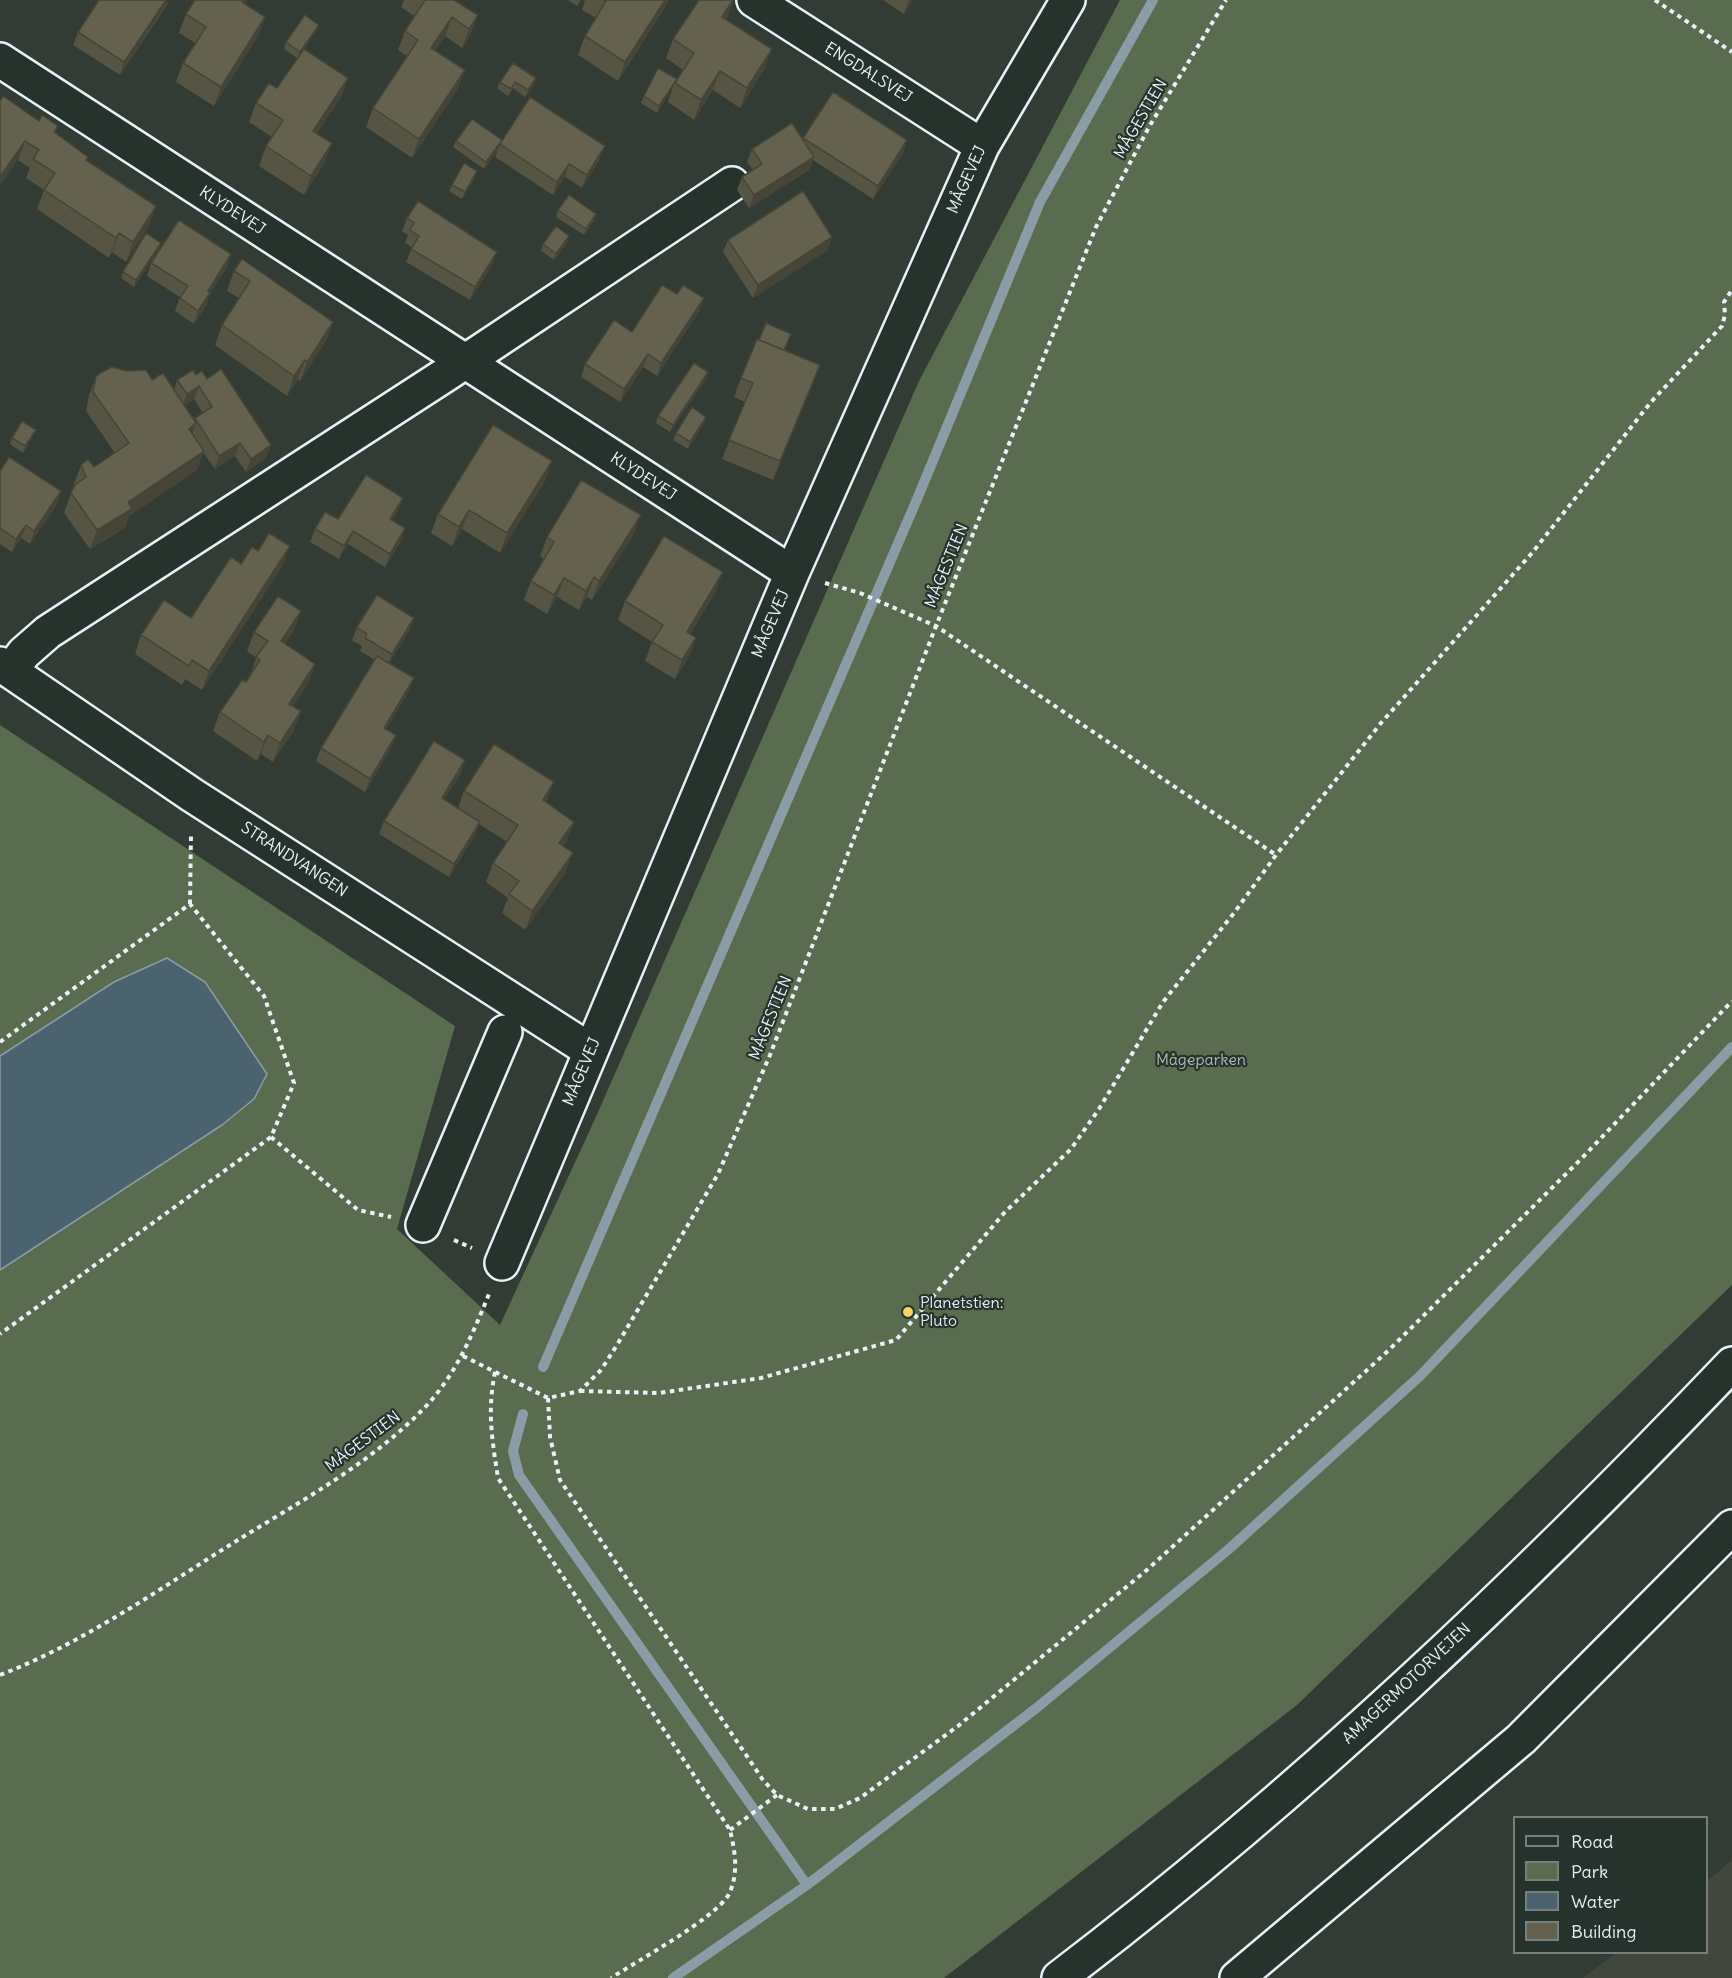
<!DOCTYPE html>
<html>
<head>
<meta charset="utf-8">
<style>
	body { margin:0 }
	#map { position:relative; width:1732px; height:1978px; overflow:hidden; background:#323c34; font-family:Delius,sans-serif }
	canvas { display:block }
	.legend { position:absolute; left:1513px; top:1816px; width:195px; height:138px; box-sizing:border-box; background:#26332d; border:2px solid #747f7e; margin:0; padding:8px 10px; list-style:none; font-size:18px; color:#e8f1f8 }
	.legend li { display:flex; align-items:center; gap:12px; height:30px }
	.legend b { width:30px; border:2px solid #747f7e }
</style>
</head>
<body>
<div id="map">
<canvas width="1732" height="1978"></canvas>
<ul class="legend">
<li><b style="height:8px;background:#26332d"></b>Road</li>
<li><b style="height:16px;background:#5a6c4f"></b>Park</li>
<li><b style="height:16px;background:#4b636f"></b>Water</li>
<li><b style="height:16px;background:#64624e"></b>Building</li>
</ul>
</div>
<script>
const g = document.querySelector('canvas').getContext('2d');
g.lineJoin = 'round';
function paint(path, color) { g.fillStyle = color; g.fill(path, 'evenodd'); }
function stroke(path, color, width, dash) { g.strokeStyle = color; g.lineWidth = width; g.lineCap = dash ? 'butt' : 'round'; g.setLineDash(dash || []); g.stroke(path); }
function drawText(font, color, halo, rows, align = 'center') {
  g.font = font + ' Delius,sans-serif'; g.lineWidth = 4.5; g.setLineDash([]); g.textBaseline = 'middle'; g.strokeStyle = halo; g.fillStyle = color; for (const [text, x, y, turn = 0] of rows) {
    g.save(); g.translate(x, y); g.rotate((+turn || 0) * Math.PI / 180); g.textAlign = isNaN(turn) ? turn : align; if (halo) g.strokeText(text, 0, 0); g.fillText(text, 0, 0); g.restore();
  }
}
paint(new Path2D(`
	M1732,1860V1978H1583L1616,1953L1706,1952L1707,1881Z`), '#41473c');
paint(new Path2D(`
	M1120,0H1732V1285L1297,1705L944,1978H0V725L455,1026L397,1229L500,1325L595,1119L919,381Z`), '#5a6c4f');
const water = new Path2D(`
	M167,958L205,982L267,1074L254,1099L222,1125L0,1270V1056L114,982Z`);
paint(water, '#4b636f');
stroke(water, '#8a9ca6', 1.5);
stroke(new Path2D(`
	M543,1367L915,504L1040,202L1153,0
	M523,1414L513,1451L519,1475L807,1885
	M673,1978L807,1885L1039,1706L1229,1549L1420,1376L1732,1047`), '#8a9ca6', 10);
const minor = new Path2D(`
	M754,0L982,146
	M0,60L792,573
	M0,664L192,795L591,1051
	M10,671L24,653L48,632L448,373L732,184
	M423,1225L505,1032
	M502,1263L792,573L982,146L1068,0`);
const highway = new Path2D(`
	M1059,1978C1301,1794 1522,1584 1732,1364
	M1237,1978L1521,1739L1732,1527`);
stroke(minor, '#e8f1f8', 38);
stroke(highway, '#e8f1f8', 38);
stroke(new Path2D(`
	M1655,0L1732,52
	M825,583L860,593L936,626L1276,855
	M190,904L191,834
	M0,1042L190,904L264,996L294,1083L271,1137L0,1334
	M271,1137L358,1210L391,1217
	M454,1240L472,1248
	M463,1356L548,1398L580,1391L601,1370L617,1345L718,1174L770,1055L936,626L1096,227L1149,127L1226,0
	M495,1372C487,1412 492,1439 498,1478L730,1830C735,1851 739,1873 729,1894C716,1918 637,1961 611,1978
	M580,1391L659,1393L761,1378L896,1340L1005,1212L1071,1149L1099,1109L1163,1002L1234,913L1276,855L1381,723L1532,553L1651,402L1722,326L1725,315L1724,302L1732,290
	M548,1398L550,1437L560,1480L763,1780L777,1795L808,1809H835L860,1798L958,1726L1148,1569L1389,1350L1583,1157L1732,1001
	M0,1675C83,1643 158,1590 233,1543C299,1502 374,1462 428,1404C457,1372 473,1333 489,1294
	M730,1830L777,1795`), '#e8f1f8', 4, [4.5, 4.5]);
stroke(minor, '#26332d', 33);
stroke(highway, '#26332d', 33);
paint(new Path2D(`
	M195,0H248L245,4L265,17L258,36L214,106L176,82L183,63L195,43L179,33L186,14Z
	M404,0H454L471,34L462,48L445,36L435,51L458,89L412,158L366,127L373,108L407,56L398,50L405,31L414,16L401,7Z
	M568,0H581L577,6Z
	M583,0H669L667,4L618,81L578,55L585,36L596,18L582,10L585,1Z
	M883,0H913L904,14Z
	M169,2L120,75L73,45L78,32Z
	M728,16L726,20L765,68L740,108L713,90L694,120L668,102L673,87L657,113L641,103L644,96L676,82L683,70L666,58L673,39Z
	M319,25L316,31L304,49L348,78L341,97L317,133L325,162L304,195L259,166L266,146L272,137L249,122L256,103L277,88L297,58L284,49L286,42Z
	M536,78L534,85L525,97L513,88L508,96L497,88L500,82Z
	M0,101L56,132L87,161L156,206L149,225L126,262L112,252L109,258L37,209L44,190L26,178L30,168L18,160Z
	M803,138L907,140L903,153L873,199L813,160L809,170L749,208L737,190L742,177L753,170L747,162L752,149L803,140Z
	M502,140L600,159L582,188L565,177L553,195L495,157L498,150L484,169L453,147L456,141Z
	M475,178L462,199L449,191L452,185Z
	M558,210L596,214L594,221L584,235L556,217Z
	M407,218L492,265L470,300L406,262L412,247L405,243L408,235L402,231Z
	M569,236L567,243L554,260L541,251L543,244Z
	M728,240L828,250L753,298L723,252Z
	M161,243L159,249L134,287L121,278L123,272Z
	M231,254L227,267L210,293L206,306L194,324L175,311L180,297L147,276L151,263Z
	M234,271L333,322L326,341L300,381L298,379L287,396L215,345L222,325L239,298L227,291Z
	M677,294L704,298L699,311L657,376L643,367L620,402L581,377L585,364L632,332Z
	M784,350L820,365L813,384L773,480L722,459L745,402L734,397L741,378Z
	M708,372L706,379L670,432L656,423L658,416Z
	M196,375L207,379L271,445L266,458L246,472L235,456L215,469L203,452L197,470L129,516L125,528L90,549L64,513L74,485V484L81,465L94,467L115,453L86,411L89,395L96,376L152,380L174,390L177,380ZM194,399L203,413L195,418L194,420L184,406Z
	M706,417L704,423L688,449L673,440L676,433Z
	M33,436L23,453L10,444L12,438Z
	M0,471L61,491L57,504L30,544L21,538L12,552L0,544Z
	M545,481L500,553L462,529L452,546L431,533L438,514Z
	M403,498L398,511L392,520L405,528L401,541L385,567L348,544L339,559L310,542L315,529L338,519Z
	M634,534L592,600L587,597L579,610L557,597L547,614L524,600L531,581L544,559L540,556L547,537Z
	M241,564L283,565L202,690L185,679L182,685L135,654L141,635L191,618Z
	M716,591L690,634L696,638L689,657L675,679L645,661L652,642L618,620L625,601Z
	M301,611L294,630L285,644L315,664L308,683L293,706L294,730L273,762L261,754L257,761L213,731L220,712L246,682L250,677L256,658L247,651L254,632Z
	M414,618L409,631L389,663L409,691L386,729L396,735L391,748L365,792L316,761L321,748L375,660L360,651L362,646L352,640L357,627Z
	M461,773L444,800L458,808L464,791L547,802L567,841L563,846L566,872L525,930L502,913L508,898L486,882L493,863L507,842L479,824L475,835L449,877L379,834L384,821Z`), '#565443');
paint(new Path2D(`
	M166,0H169L120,75L124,62Z
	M243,0H248L235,21Z
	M665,0H669L667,4L618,81L625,62Z
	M733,0H734L728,16L715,36L722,17Z
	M909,0H913L904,14Z
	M478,15L471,34L462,48L469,29Z
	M265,17L258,36L214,106L221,87Z
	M452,17L445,36L424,67L431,48Z
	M319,25L316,31L298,58L300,52Z
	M772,49L765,68L740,108L747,88Z
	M465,70L458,89L412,158L419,139Z
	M720,71L713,90L694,120L701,100Z
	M348,78L341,97L306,150L313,131Z
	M536,78L534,85L525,97L528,90Z
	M677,79L673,87L657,113L659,106Z
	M907,140L903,153L873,199L878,186Z
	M25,141L18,160L0,186V177Z
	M332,143L325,162L304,195L311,176Z
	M500,144L498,150L484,169L486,162Z
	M605,146L600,159L582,188L587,175Z
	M814,157L809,170L749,208L754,195Z
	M569,164L565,177L553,195L557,182Z
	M477,171L475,178L462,199L465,192Z
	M156,206L149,225L126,262L133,242Z
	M596,214L594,221L584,235L586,229Z
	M119,233L112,252L109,258L116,238Z
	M569,236L567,243L554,260L556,254Z
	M832,237L828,250L753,298L758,285Z
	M161,243L159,249L134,287L136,280Z
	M497,252L492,265L470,300L475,287Z
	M231,254L227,267L203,304L208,291Z
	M210,293L206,306L194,324L198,311Z
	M704,298L699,311L657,376L661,363Z
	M333,322L326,341L300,381L307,362Z
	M648,354L643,367L620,402L624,389Z
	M305,360L298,379L287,396L294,376Z
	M820,365L813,384L773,480L780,461Z
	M708,372L706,379L670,432L673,425Z
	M199,386L194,399L182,407L187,394Z
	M706,417L704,423L688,449L690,442Z
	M196,423L189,443V429Z
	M36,430L33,436L23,453L25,446Z
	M240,443L235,456L215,469L219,456Z
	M271,445L266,458L246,472L251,459Z
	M204,451L197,470L129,516L125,528L90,549L97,530L128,502Z
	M552,461L545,481L500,553L507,533Z
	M61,491L57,504L30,544L34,531Z
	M403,498L398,511L385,531L390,519Z
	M469,510L462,529L452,546L459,527Z
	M641,515L634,534L592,600L599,581Z
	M26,525L21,538L12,552L16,539Z
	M405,528L401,541L385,567L390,554Z
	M353,531L348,544L339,559L344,546Z
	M290,546L283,565L202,690L209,671Z
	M723,572L716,591L680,651L687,632Z
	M594,577L587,597L579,610L586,591Z
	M564,578L557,597L547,614L554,595Z
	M301,611L294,630L274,660L281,641Z
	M414,618L409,631L387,667L392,654Z
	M696,638L689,657L675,679L682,660Z
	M315,664L308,683L282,723L289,704Z
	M414,678L409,691L379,741L384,728Z
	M301,711L294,730L273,762L280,743Z
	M268,735L261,754L257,761L264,742Z
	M396,735L391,748L365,792L370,779Z
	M465,760L461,773L437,811L442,798Z
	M554,782L547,801L536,819L543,800Z
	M480,822L475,835L449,877L454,864Z
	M574,822L567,841L552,862L559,843Z
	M573,853L566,872L525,930L532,911Z`), '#464537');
const building = new Path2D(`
	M99,0H166L124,62L78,32Z
	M195,0H243L242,2L265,17L221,87L183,63L206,27L186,14Z
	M425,0H454L478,15L469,29L452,17L431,48L465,70L419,139L373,108L418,40L405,31Z
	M604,0H665L625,62L585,36L606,1Z
	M699,0H733L722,17L772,49L747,88L720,71L701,100L675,83L694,53L673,39Z
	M305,15L319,25L300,52L286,42Z
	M304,49L348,78L313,131L332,143L311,176L266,146L283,120L256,103L269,83L277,88Z
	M513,63L536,78L528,90L515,82L511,89L500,82Z
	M658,68L677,79L659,106L644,96Z
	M833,92L907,140L878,186L803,138Z
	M3,96L39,121L42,115L58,126L54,132L88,157L86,160L156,206L133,242L119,233L116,238L44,190L55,173L33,159L39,150L25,141L0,177V101Z
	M530,97L605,146L587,175L569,164L557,182L500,144Z
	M472,119L502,140L486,162L456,141Z
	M792,123L814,157L754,195L742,177L762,164L752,149Z
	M464,163L477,171L465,192L452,185Z
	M803,191L832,237L758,285L728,240Z
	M569,195L596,214L586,229L558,210Z
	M418,201L497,252L475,287L411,249L419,236L410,230L414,223L407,218Z
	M179,220L231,254L208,291L210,293L198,311L180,298L188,286L151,263Z
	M556,226L569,236L556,254L543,244Z
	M146,233L161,243L136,280L123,272Z
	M242,259L333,322L307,362L305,360L294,376L222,325L250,281L234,271Z
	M662,285L677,294L683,285L704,298L661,363L648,354L624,389L585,364L614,320L632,332Z
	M766,323L791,334L784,350L759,340Z
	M757,339L820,365L780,461L729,440L753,383L741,378Z
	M694,363L708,372L673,425L658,416Z
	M111,367L128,371L146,370L152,380L163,373L196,423L189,429L204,451L128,502L132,509L97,530L71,493L75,485L86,477L81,465L88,459L94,467L129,443L93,392L96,376Z
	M221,369L271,445L251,459L240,443L219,456L195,418L212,407L199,386L187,394L177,380L193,370L196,375L202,371L207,379Z
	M692,407L706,417L690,442L676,433Z
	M22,421L36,430L25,446L12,438Z
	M493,425L552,461L507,533L469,510L459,527L438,514Z
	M9,457L61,491L34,531L26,525L16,539L0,528V471Z
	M366,475L403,498L390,519L405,528L390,554L353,531L344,546L315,529L325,512L338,519Z
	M581,480L641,515L599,581L594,577L586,591L564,578L554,595L531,581L554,542L547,537Z
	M269,533L290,546L209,671L192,660L189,666L141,635L164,600L191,618L231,557L241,564L252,547L258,551Z
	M664,536L723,572L687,632L696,638L682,660L652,642L663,625L625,601Z
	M377,595L414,618L392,654L365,638L367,634L357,627Z
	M278,596L301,611L281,641L315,664L289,704L301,711L280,743L268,735L264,742L220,712L242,680L246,682L260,660L256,657L268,641L254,632Z
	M377,656L414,678L384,728L396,735L370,779L321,748Z
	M434,741L465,760L442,798L480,822L454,864L384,821Z
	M494,744L554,782L543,800L574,822L559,843L573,853L532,911L509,894L519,881L493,863L518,825L464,791Z`);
paint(building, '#64624e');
stroke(building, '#464537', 1.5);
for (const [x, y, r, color] of [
	[908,1312,6,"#ffd166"]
]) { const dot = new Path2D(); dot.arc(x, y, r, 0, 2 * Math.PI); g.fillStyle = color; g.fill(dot); stroke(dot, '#26332d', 2); }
drawText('16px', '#e8f1f8', '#26332d', [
	["ENGDALSVEJ",868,73,32],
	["MÅGESTIEN",1141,119,-60],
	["MÅGEVEJ",967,180,-66],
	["KLYDEVEJ",232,211,33],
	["KLYDEVEJ",643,477,33],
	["MÅGESTIEN",947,566,-68],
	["MÅGEVEJ",771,624,-67],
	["STRANDVANGEN",294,860,33],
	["MÅGESTIEN",771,1018,-68],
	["MÅGEVEJ",582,1072,-67],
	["MÅGESTIEN",363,1442,-37],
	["AMAGERMOTORVEJEN",1407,1684,-43]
]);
drawText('16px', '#afbcb4', '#26332d', [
	["Mågeparken",1201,1060]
]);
drawText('16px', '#e8f1f8', '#26332d', [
	["Planetstien:",920,1303],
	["Pluto",920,1321]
], 'left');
</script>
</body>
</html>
